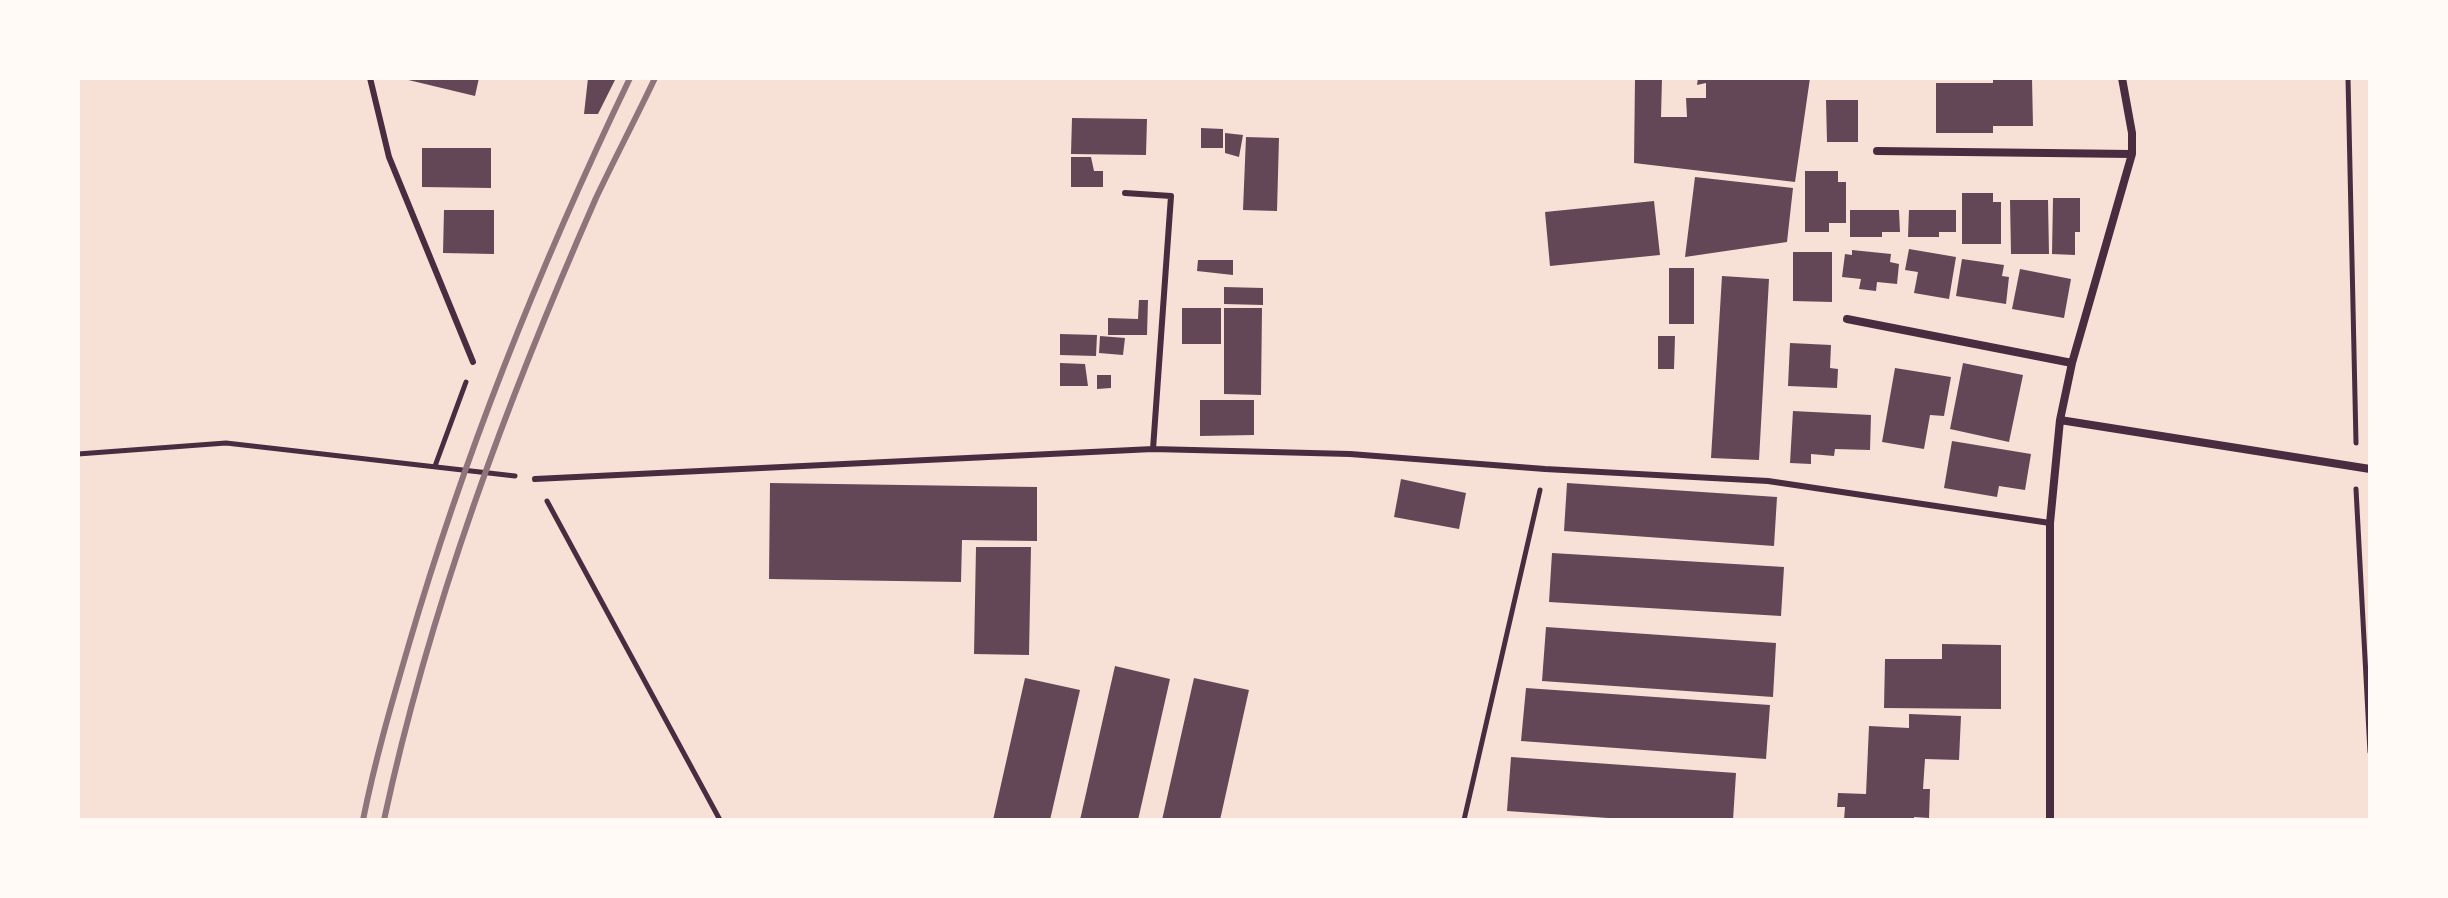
<!DOCTYPE html>
<html>
<head>
<meta charset="utf-8">
<style>
	body { margin:0 }
	#map { position:relative; width:2448px; height:898px; overflow:hidden; background:#f7e1d7; font-family:"Public Sans",sans-serif }
	canvas { display:block }
	.frame { position:absolute; inset:0; border:80px solid #fffaf5; pointer-events:none }
</style>
</head>
<body>
<div id="map">
<canvas width="2448" height="898"></canvas>
<div class="frame"></div>
</div>
<script>
const g = document.querySelector('canvas').getContext('2d');
g.lineJoin = 'round';
function paint(path, color) { g.fillStyle = color; g.fill(path, 'evenodd'); }
function stroke(path, color, width, dash) { g.strokeStyle = color; g.lineWidth = width; g.lineCap = dash ? 'butt' : 'round'; g.setLineDash(dash || []); g.stroke(path); }
paint(new Path2D(`
	M400,78H479L475,96Z
	M588,78H616L598,114H584Z
	M1635,78H1662L1661,117H1687L1686,98H1706V83L1697,85L1698,78H1810L1795,182L1634,163Z
	M1993,78H2032L2033,126H1993V133H1936V83H1993Z
	M1826,100H1858V142H1827Z
	M1072,118L1147,119L1146,155L1071,154Z
	M1201,128L1223,129V148H1201Z
	M1225,133L1243,135L1239,157L1225,153Z
	M1246,137L1279,138L1277,211L1243,210Z
	M422,148H491V188L422,187Z
	M1071,157H1091L1094,171H1103V187H1071Z
	M1805,171H1838V182H1846V223H1829V232H1805Z
	M1695,177L1793,188L1787,242L1685,257Z
	M1962,193H1993V202H2001V244H1962Z
	M2053,198H2080V232H2075V255L2052,254Z
	M2010,200H2048L2049,254H2011Z
	M1654,201L1660,255L1550,266L1545,212Z
	M444,210H494V254L443,253Z
	M1850,210H1899L1900,232H1882V237H1850Z
	M1909,210H1956V232H1939V237H1908Z
	M1909,249L1956,257L1949,299L1914,293L1918,272L1905,270Z
	M1852,250L1891,254L1890,262L1899,264L1897,284L1877,282L1876,291L1859,289L1861,279L1842,277L1845,254L1852,255Z
	M1793,252H1832V302L1793,301Z
	M1962,259L2004,265L2002,276L2009,277L2006,304L1956,296Z
	M1198,260H1233V275L1197,271Z
	M1669,268H1694V324H1669Z
	M2020,269L2071,279L2064,318L2012,309Z
	M1722,276L1769,279L1759,460L1711,458Z
	M1224,287L1263,288V305L1224,304Z
	M1139,300H1148L1147,335H1108V318L1138,319Z
	M1182,308H1221V344H1182Z
	M1224,308H1262L1261,395L1224,394Z
	M1060,334L1097,335L1096,356L1060,355Z
	M1100,336L1125,338L1123,355L1099,353Z
	M1658,336H1675L1674,369H1658Z
	M1790,343L1831,345L1830,368L1838,369L1837,388L1788,386Z
	M1060,363L1085,364L1088,386H1060Z
	M1963,363L2023,375L2009,442L1950,429Z
	M1895,368L1951,377L1944,416L1930,415L1924,449L1882,442Z
	M1097,375H1111V388L1097,389Z
	M1200,400H1254V435L1200,436Z
	M1793,411L1871,415L1870,450L1835,449L1834,456L1811,454V464L1790,463Z
	M1952,441L2031,454L2025,490L1999,486L1997,497L1944,488Z
	M1401,479L1466,493L1459,529L1394,517Z
	M770,483L1037,487V541L962,540L961,582L769,579Z
	M1567,483L1777,497L1774,546L1564,531Z
	M976,547H1031L1029,655L974,654Z
	M1552,553L1784,567L1781,616L1549,602Z
	M1546,627L1776,643L1773,697L1542,681Z
	M1942,644L2001,645V709L1884,708L1885,659H1942Z
	M1115,666L1170,679L1138,820H1080Z
	M1025,678L1080,690L1050,820H993Z
	M1194,678L1249,690L1220,820H1162Z
	M1526,688L1770,705L1766,759L1521,741Z
	M1909,714L1961,716L1959,760L1925,759L1923,789H1930L1929,818L1914,817V820H1844L1845,807H1837L1838,793L1866,794L1869,726L1909,728Z
	M1511,757L1736,773L1733,820H1637L1507,811Z`), '#644757');
stroke(new Path2D(`
	M2348,78L2356,443
	M78,454L226,443L515,476
	M435,466L466,382
	M2356,489L2370,752
	M547,501L720,820
	M1464,820L1540,490`), '#4a2c40', 5);
stroke(new Path2D(`
	M370,78L389,157L473,362
	M1125,193L1171,196L1153,449
	M535,479L1153,449L1350,454L1545,469L1768,481L2050,523`), '#4a2c40', 6);
stroke(new Path2D(`
	M1877,151L2132,154
	M1847,319L2072,363
	M2060,420L2370,469
	M2050,820V523L2060,420L2072,363L2132,154V133L2122,78`), '#4a2c40', 8);
stroke(new Path2D(`
	M363,820C375,760 392,702 409,644C466,449 542,261 630,78
	M384,820C430,606 508,398 596,198C615,158 636,118 655,78`), '#8f747c', 6);
</script>
</body>
</html>
